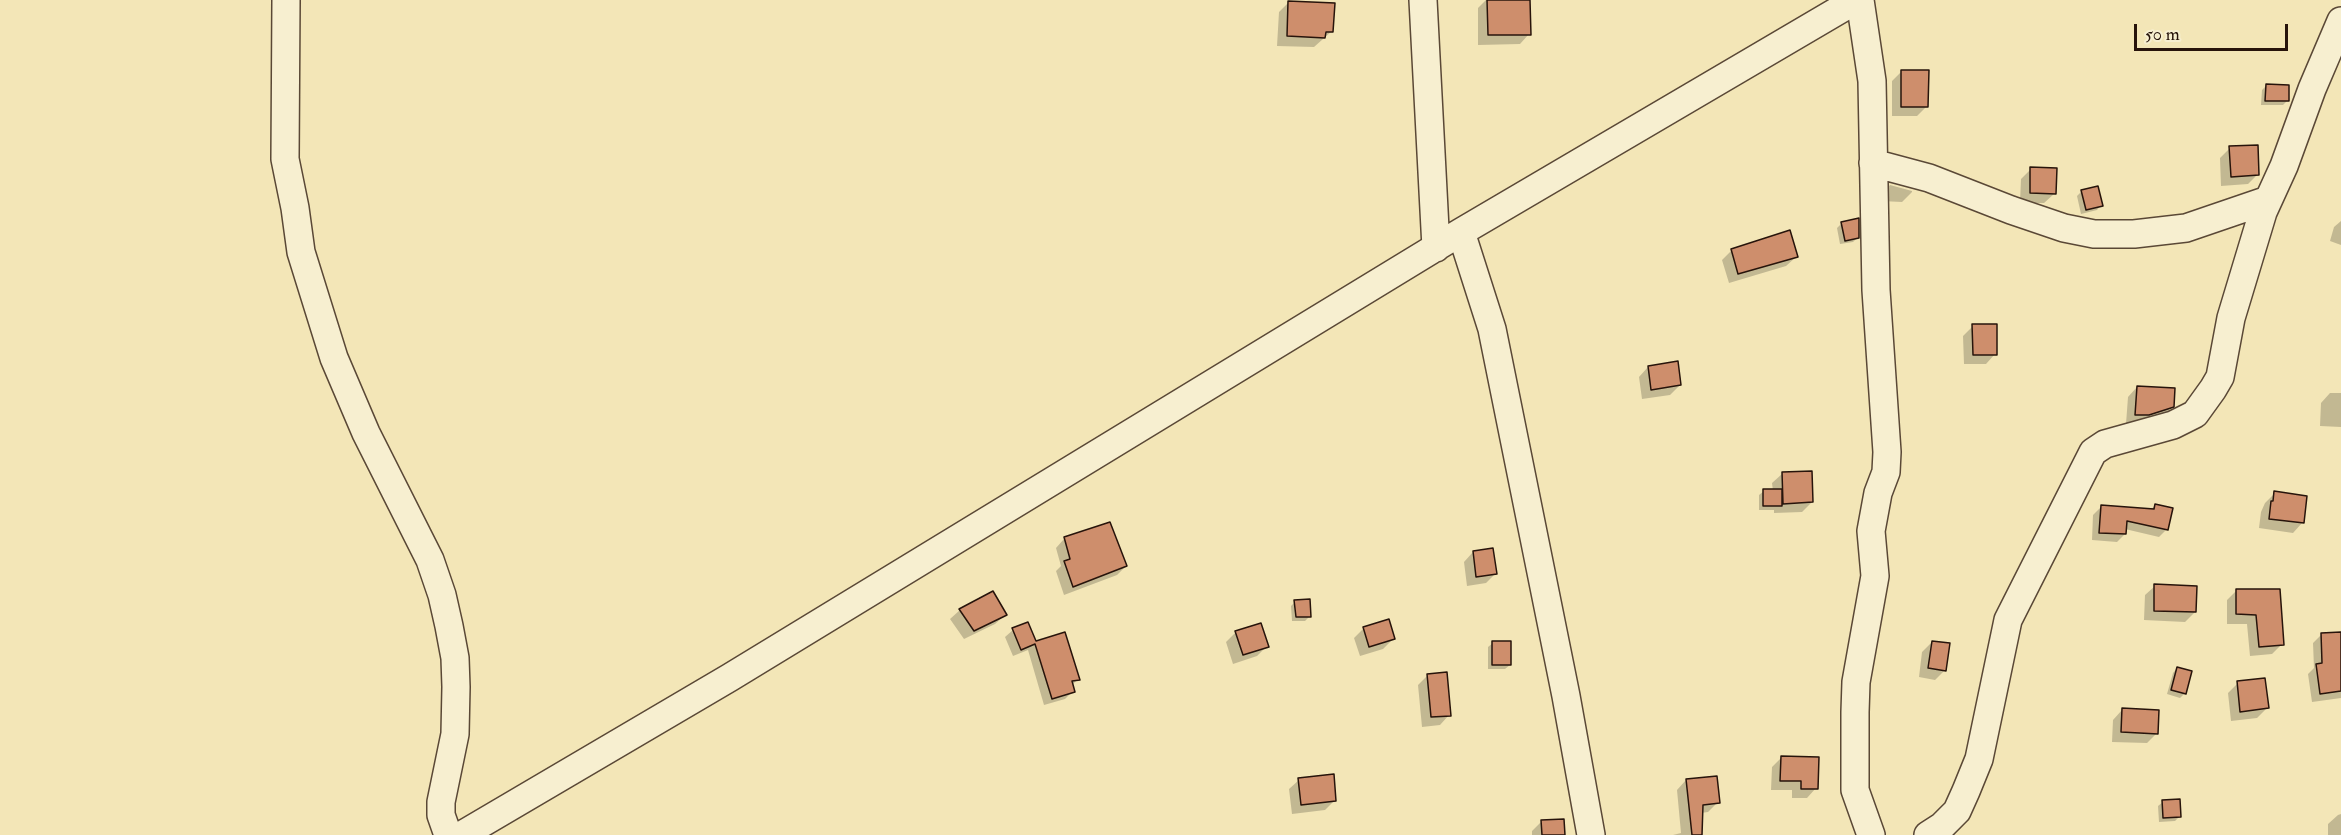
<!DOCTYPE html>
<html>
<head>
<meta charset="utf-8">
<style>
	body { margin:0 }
	#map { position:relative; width:2341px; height:835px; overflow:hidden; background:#f3e6b7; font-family:"IM FELL Double Pica",serif }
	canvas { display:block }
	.scale { position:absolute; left:2134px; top:24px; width:154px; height:27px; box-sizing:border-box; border:3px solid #27140b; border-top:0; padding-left:8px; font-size:18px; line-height:21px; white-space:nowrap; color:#27140b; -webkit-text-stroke:4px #f7efd0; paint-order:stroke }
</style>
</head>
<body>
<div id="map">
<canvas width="2341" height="835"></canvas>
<div class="scale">50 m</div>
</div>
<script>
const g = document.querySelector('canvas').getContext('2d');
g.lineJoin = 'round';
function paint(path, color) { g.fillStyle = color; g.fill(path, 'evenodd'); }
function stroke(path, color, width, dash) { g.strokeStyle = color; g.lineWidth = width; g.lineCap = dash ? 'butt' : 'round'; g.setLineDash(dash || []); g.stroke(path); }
paint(new Path2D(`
	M1486,0H1529V34L1520,44L1478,45V8Z
	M1289,2L1332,31L1314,47L1277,46L1279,12Z
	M1902,71L1927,106L1917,116H1892V81Z
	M2266,86L2287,101L2283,105H2261L2262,90Z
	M2230,148L2258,174L2248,184L2221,186L2220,158Z
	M2031,169L2054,194L2044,203H2020L2021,179Z
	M1890,185L1912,191V192L1902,202L1881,201V195Z
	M2081,192L2101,205L2097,210L2081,214L2077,196Z
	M2341,221V245L2330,241L2334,227Z
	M1842,223L1858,237L1853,242L1840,244L1837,228Z
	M1732,250L1796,257L1786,266L1729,283L1722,260Z
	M1973,326L1995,354L1986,364H1964L1963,336Z
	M1648,367L1680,385L1670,395L1642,399L1639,377Z
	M2137,387L2173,406L2163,416L2138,424H2126L2128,397Z
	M2330,393H2341V427L2320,426L2321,403Z
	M1782,474L1812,502L1802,512L1774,513V510H1759V495L1764,491H1773L1772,483Z
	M2275,493L2302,523L2293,533L2259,528L2261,512L2265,503Z
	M2155,505L2167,529L2159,537L2125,529V534L2117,542L2092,540L2093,515L2101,507L2151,510Z
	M1109,524L1126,566L1117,575L1064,595L1056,571L1061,566L1056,548L1064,539Z
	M1473,552L1495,574L1486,583L1467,586L1464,562Z
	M2155,586L2195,612L2185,622L2144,620L2145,595Z
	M2237,590L2282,644L2272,654L2250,656L2247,624H2227V600Z
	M993,593L1005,615L995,624L964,639L950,619L960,610Z
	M1295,602L1310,616L1305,621H1292L1291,606Z
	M1027,624L1035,643L1078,679L1071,686L1073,691L1065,699L1044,705L1028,650L1013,656L1005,637L1013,630Z
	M1364,628L1393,639L1383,649L1360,656L1354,638Z
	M1236,632L1267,646L1257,656L1233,664L1226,642Z
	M2322,634L2341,649V698L2312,702L2308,674L2314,668L2313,643Z
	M1932,642L1945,670L1935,680L1919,677L1922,652Z
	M1493,643L1510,665L1505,669H1488V647Z
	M2177,668L2185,693L2180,698L2167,694L2173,673Z
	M1428,675L1449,715L1440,725L1422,727L1418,685Z
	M2238,683L2267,708L2257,718L2231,721L2228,693Z
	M2122,710L2157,733L2147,743L2112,742L2113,720Z
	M1782,757L1816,788L1807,798H1792V790H1771L1772,767Z
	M1299,780L1335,800L1325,810L1292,814L1289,789Z
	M1686,780L1718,802L1708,812L1701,813L1700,835H1673L1681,833L1677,790Z
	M2163,802L2180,816L2175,821L2159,822L2158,806Z
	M2341,814V835H2328V824L2338,815Z
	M1542,821L1563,835H1532V831Z`), '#0003');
const building = new Path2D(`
	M1487,0H1530L1531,35H1488Z
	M1288,1L1335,3L1333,32H1326L1325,38L1287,36Z
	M1901,70H1929L1928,107H1901Z
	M2266,84L2289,85V101H2265Z
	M2258,145L2259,175L2231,177L2229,146Z
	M2030,167L2057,168L2056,194L2030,193Z
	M2098,186L2103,206L2086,210L2081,190Z
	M1859,218V238L1845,241L1841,222Z
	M1790,230L1798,257L1738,274L1731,249Z
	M1972,324H1997V355H1973Z
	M1678,361L1681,385L1651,390L1648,366Z
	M2137,386L2175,388L2174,407L2149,415H2135Z
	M1812,471L1813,502L1783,504L1782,472Z
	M1763,489H1782V506H1763Z
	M2274,491L2307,496L2304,523L2269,519L2271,501H2273Z
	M2155,504L2173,508L2168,530L2127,521L2126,534L2099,533L2101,505L2154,509Z
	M1110,522L1127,566L1073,587L1064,561L1070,559L1064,537Z
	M1493,548L1497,574L1476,577L1473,551Z
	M2154,584L2197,586L2196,612L2154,611Z
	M2236,589H2280L2284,645L2259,647L2256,615L2236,614Z
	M993,591L1007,615L974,631L959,609Z
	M1310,599L1311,617H1296L1294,600Z
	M1389,619L1395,639L1369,647L1363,627Z
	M1028,622L1036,641L1065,632L1080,680L1072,681L1075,692L1052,699L1035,644L1021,650L1012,628Z
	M1261,623L1269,647L1243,655L1235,631Z
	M2341,632V691L2320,694L2316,664L2322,663L2321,633Z
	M1492,641H1511V665H1492Z
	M1932,641L1950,643L1946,671L1928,668Z
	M2177,667L2192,671L2186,694L2171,690Z
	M1447,672L1451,716L1431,717L1427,674Z
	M2265,678L2269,708L2240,712L2237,681Z
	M2122,708L2159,710L2158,734L2121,732Z
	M1781,756L1819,757L1818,789H1801V781H1780Z
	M1334,774L1336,801L1301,805L1298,778Z
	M1717,776L1720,803L1703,805L1702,835H1692L1686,779Z
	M2180,799L2181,817L2163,818L2162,800Z
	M1564,819L1565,835H1542L1541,820Z`);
paint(building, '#ce8e6c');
stroke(building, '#27140b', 1.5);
const minor = new Path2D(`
	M286,0L285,159L295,208L301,252L334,358L366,433L430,560L442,595L449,626L455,658L456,687L455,734L441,802V815L448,835
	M1423,0L1436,248
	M1860,0L1872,81L1876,290L1887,452L1886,472L1878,493L1871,531L1875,576L1856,682L1855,712V790L1871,835
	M1873,163L1929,178L2011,210L2064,228L2094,234H2134L2186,228L2268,200
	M1461,232L1492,329L1566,696L1591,835
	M462,835L729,678L1461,232L1856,0
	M1928,835L1942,826L1957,811L1966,791L1979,759L2008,620L2093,452L2105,444L2173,425L2195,414L2213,389L2220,377L2231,318L2263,212L2284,166L2312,89L2341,21`);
stroke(minor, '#5a4836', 30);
stroke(minor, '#f7efd0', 27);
</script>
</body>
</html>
